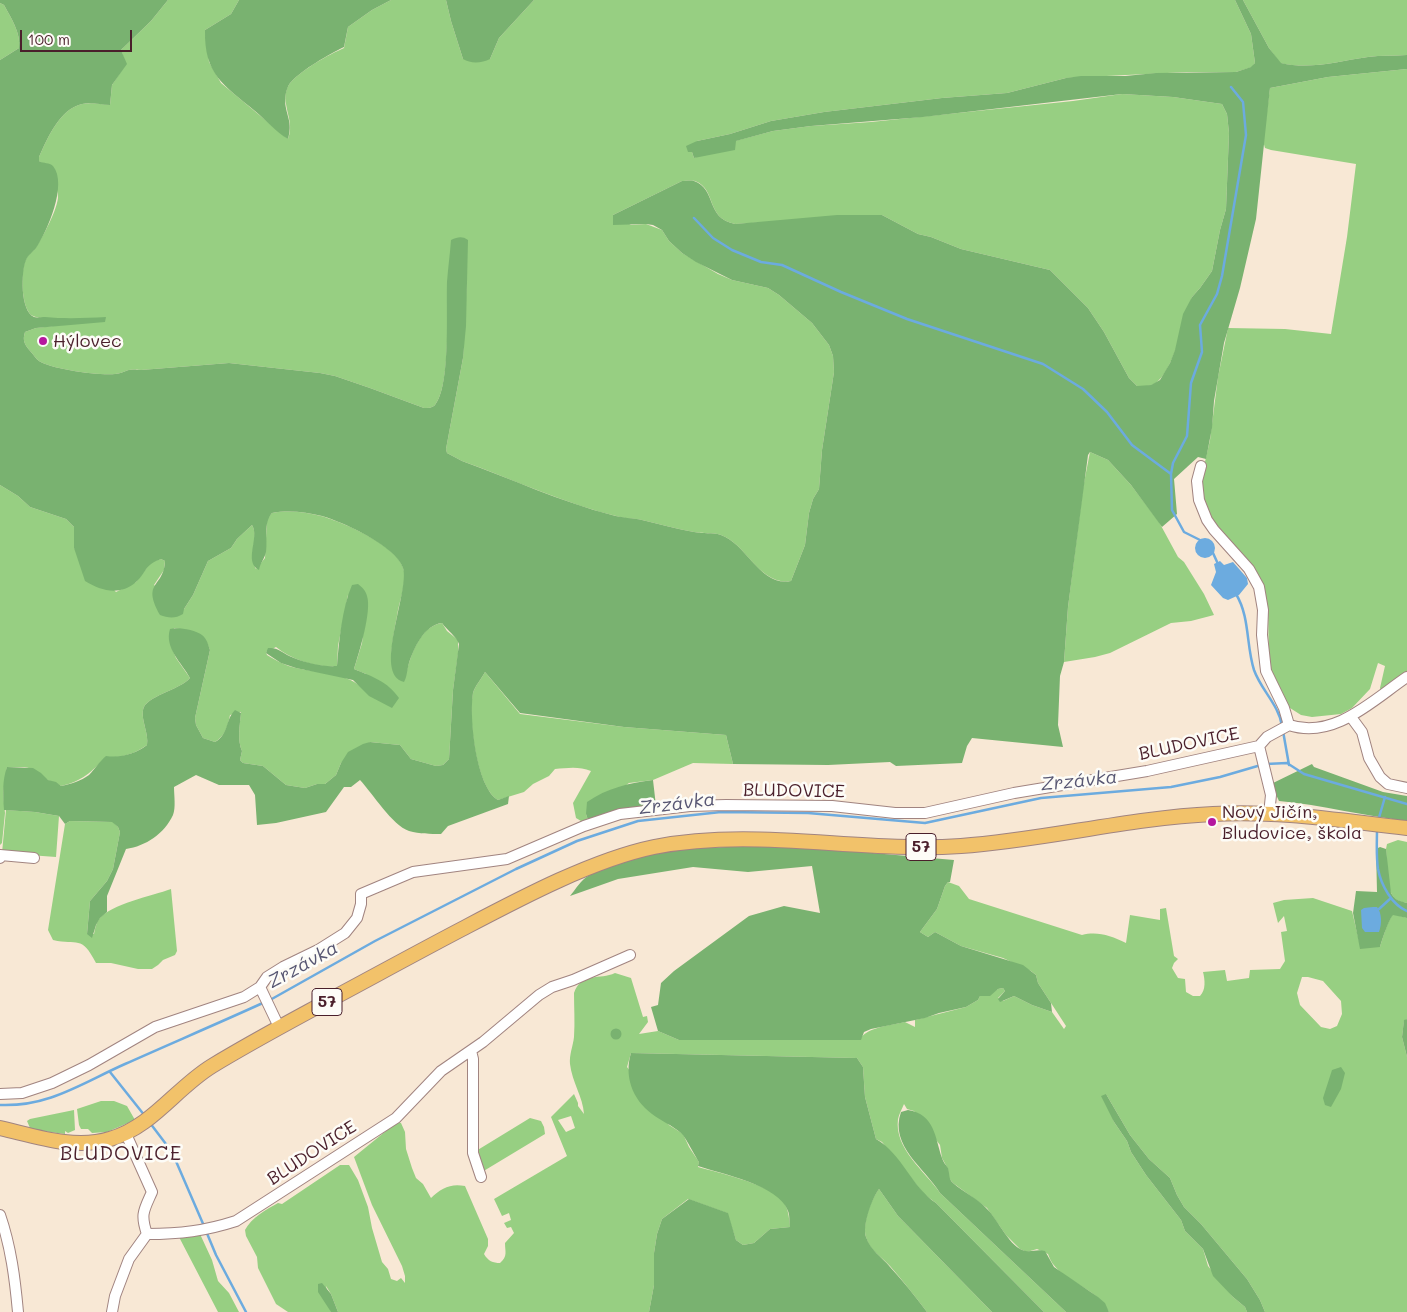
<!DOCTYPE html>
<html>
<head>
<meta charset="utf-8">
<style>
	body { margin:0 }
	#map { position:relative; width:1407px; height:1312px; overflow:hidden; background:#f8e8d5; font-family:Mali,sans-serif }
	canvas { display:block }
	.scale { position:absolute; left:20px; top:30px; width:112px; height:22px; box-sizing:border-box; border:2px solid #4a1f2b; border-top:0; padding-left:6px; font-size:15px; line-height:18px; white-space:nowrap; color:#4a1f2b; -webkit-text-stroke:4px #fdfcf7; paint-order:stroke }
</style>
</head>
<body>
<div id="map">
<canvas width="1407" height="1312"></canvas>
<div class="scale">100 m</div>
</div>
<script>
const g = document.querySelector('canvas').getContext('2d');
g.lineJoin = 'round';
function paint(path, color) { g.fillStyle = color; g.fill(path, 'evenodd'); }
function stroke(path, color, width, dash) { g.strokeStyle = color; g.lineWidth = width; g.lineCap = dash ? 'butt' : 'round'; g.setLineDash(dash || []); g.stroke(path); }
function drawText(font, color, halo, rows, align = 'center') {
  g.font = font + ' Mali,sans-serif'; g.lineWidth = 5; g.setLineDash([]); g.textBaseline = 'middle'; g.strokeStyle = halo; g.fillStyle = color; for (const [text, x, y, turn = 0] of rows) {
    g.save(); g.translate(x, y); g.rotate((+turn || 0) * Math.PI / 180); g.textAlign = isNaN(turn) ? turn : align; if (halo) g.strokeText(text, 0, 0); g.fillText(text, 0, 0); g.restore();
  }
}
paint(new Path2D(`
	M168,0H239L231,14L205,30L209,62L221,83L288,139C293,126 288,117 286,104C284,98 286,87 291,82C303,69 328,55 344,48L348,27L372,10L391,0H446L451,21L463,59H490L499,38L534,0H1235L1251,34L1255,63L1252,67L1236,72H1187L1066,78L1007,93L942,98L824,112L771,121L730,134L697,141L692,152L694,158L735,141L773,131L811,126L871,122L1073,101L1122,94L1173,97L1222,104L1227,114L1229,133L1226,209L1220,230L1212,271L1200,288L1192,297C1186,317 1174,366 1159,380C1154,386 1145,387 1137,386L1129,378L1104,332L1088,308L1050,270L961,249L931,237L918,234L882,215L735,224C705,218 717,189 695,181C691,180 685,181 682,181L613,215L631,225L646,224L662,230L669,241L682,253L718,274L732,280L768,288L779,295L812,323L829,345L833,356L834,372L822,450L819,489L813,499L809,513L805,545L791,581C759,586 747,544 721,535C712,532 703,534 694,532C677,529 660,524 642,520C635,518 627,519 620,517C565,504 515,480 462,461L447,453L446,449L463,358L467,277L447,281C447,307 451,386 435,405C432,408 428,408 424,408L370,388L335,376L320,373L229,363L141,370C125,368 128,372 115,374C101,376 50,369 39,361C36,359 34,355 31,352C25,345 22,341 25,332L36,328L62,325L60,319C52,318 40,319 33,316C21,311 20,270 26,259C28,254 33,252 36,247C44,235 56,212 58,198C59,186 48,173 42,163L39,161V157C48,137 60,109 82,104C91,102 101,104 110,105L112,85L126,64L121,50L151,21Z
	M1243,0H1407V55C1394,56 1381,55 1368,57C1339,61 1310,70 1280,63L1269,48Z
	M0,3L4,5C11,18 21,33 19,48L0,60Z
	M1407,69V673L1381,691L1380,688L1385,666L1378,663L1370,689L1352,708L1341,714L1312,717L1301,715L1290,708L1282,697L1269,668L1268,607L1262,584L1212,523L1201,494L1202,475L1210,440L1218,377L1228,328L1285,329L1331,334L1347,237L1356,164L1271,150L1265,148L1263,141L1270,88L1328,77Z
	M1090,452L1108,460L1131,485L1159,522L1178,557L1184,562L1204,594L1214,615L1191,621L1171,623L1110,653L1095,657L1064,662L1068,607L1083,488Z
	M0,485L18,496L30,507L66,519L74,527V548L116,592L136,582L151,562L161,559L165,561L164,570L154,585L184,609L193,595L208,561L231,548L237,539L252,525C260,539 247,552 256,569L265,558L267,519L272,513C288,510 306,512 321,516C343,522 401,547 404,571C406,587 399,601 397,616C394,630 392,644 391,657L407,670C412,652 421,626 442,623L447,631L458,640V654L453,690L449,759L443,765L436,766L411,759L400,745L370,742L341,763L336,775L325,784H317L305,788L286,785L263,766L243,763L240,760L242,751C237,740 240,724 241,712L230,715C228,726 225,736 215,742L203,738L196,725L195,718L210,650C204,631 192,631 174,628L171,646L176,658L190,678C180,690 145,696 143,710C141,720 149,734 147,745C135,754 121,758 106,757C91,772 83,781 61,786C56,782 50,782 46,779C29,765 29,767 7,767L3,793L5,813L2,843L0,845ZM348,595L364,627L362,643L354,669L366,674L361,687C344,672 318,673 296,668C286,666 277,661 267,655L266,652L276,647C292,660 317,668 337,666L338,646Z
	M485,672L520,714L624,727L726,735L733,764L693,763L653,780L629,783L586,814L588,820L581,821L576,818L573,803L591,771C579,766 567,768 555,769L549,776L533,784L524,792L498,800C476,787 468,716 473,693C475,686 482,678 485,672Z
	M6,810L35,812L59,816L56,857L2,853Z
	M70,821L113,822L118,827L120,832L113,869L107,881L90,901L87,934H94C95,928 96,924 99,919C111,904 152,896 171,889L177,951L175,955L163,960L158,965L152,969H138L111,963H96C81,934 78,946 53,940L48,930L65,824Z
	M1398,840L1407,842V903C1402,902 1396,901 1393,896C1386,887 1387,861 1386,849L1387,844Z
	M948,882L959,886L969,899L1082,935C1098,931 1111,936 1126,943L1130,915L1160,920V909L1166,908L1174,956L1178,959L1174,963L1172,968L1178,978L1185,979L1186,992L1193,996H1200C1206,990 1205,980 1203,972L1225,970L1227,981L1249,978L1250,970L1280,969L1285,961L1281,932L1287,931L1284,916L1278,923L1273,903L1284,900L1313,898L1352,911L1359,941L1380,947C1382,940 1389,918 1393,914L1407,918V1019L1404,1021L1402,1037L1407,1057V1312H1265L1260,1300L1247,1279L1201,1224L1184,1207L1177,1195L1170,1178L1149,1159L1130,1135L1106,1094L1114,1122L1127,1141L1131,1152L1146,1175L1181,1220L1185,1231L1203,1249L1208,1266L1233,1297L1245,1307L1247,1312H1109C1096,1285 1056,1281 1048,1254L1037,1249L1027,1252L1020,1249L1006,1235L987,1208L953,1183L949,1178L948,1169L942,1158L940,1145L914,1111L907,1109L904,1104C902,1109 899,1114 898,1119C894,1149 925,1171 940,1193L1066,1312H1044L936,1203L924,1194L882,1142L876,1139L865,1097L863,1067L857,1058L631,1053L627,1067L669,1125L683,1134L689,1147L699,1162L698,1167C720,1173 763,1183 780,1198C788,1205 789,1216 790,1227L770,1229L754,1243L743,1245L736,1240L727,1213L688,1199L662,1219L657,1234L654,1253V1285L649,1312H338L331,1294L326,1286L331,1312H288L276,1304L258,1268L257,1257L246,1236L245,1230C251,1218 267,1209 278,1203L282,1204L340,1165H349L358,1180L368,1207L372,1228L382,1262L388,1269L391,1279L397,1281L401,1278L405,1283V1276L402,1266L372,1205L354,1157L397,1122L401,1123L405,1132L406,1149L412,1168L416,1178L423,1184L431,1198C441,1188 451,1183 465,1186L488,1239V1246L484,1254C488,1261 493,1263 500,1263C508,1256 505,1252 505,1243L514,1233L511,1227L507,1228L504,1223L511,1220L509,1213L502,1216L494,1199L567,1156L551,1117L574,1094L578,1103V1106L584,1114C583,1097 572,1082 570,1064C569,1055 573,1046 574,1037C575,1022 574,1007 574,993C581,972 600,980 615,973L631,978L643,1017L647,1016L648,1022L639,1034L658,1031L679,1040L861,1038C868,1027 892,1025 905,1022L915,1027V1020L966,1007L978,1000L980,996H987L998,989L1003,988L1005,991L998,998L1003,1001L1014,996L1032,1005L1052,1012L1064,1029L1066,1026L1038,983L1036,975L1031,971L1003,958L961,946L935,932L928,937L920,932L937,909L945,886ZM1302,977H1308L1323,981L1341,1001L1342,1014L1337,1026L1330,1029L1321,1027L1300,1005L1297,993ZM571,1116L575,1128L566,1132L558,1120Z
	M101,1101H114L127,1106L135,1120L107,1132L92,1133L88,1129H81L79,1125L77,1109Z
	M74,1110L75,1130L68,1133L65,1131V1134L35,1130L30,1128L27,1121L30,1119Z
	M530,1118L541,1121L544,1127L545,1134L482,1172L476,1151Z
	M879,1189L898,1216L992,1312H927C915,1296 903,1281 890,1266C882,1257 869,1250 866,1237C862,1224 871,1199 879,1189Z
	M200,1234L212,1260L218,1281L229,1293L239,1312H218L179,1237Z`), '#97cf82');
paint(new Path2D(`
	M0,0H168L151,21L121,50L127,64L112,85L110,105C101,105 91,102 82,104C60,109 48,137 39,157V161C44,164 49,162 53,166C68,184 47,232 36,248C33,252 28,255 26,260C21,271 20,311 34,317C36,318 42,317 45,317C65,319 86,318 106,317L105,322L36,328L25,332C22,341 25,345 31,352C34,355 36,359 39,361C50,369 101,376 115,374C128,372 125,368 141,370L229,363L320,373L335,376L370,388L424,408C428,408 432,408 435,405C451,386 446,309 447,282C448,268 450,254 451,240C458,237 462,236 468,240L466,326L463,358L446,449L447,453L462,461C512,479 561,502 612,515C622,518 633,518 642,520C660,524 677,529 694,532C703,534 712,532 721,535C747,544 760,587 791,581L805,545L809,513L813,499L819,489L822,450L834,372L833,356L829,345L812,323L779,295L768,288L732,280L696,262L682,253L669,241L662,230L653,225L646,224L613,225V215L682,181C685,181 691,180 694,181C717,189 705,218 735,224L837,215H882L918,234L931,237L961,249L1050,270L1088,308L1104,332L1129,378L1137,386L1151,385L1160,380L1170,363L1175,350L1183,314L1192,297L1200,288L1212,271L1220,230L1226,209L1229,133L1227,114L1222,104L1173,97L1122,94L923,117L811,126L773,131L736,141L735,150L694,158L692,152H688L686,146L697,141L730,134L771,121L824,112L942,98L1007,93L1066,78L1081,76H1125L1156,73L1236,72L1251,67L1255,63L1251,34L1235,0H1243L1269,48L1281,63C1310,70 1339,61 1368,57C1381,55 1394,56 1407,55V69L1328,77L1270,88L1256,219L1240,288L1224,343L1214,401L1212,428L1206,459L1198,457L1174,479L1177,514L1162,527L1131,485L1108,460L1090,452L1088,455L1068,607L1064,662L1060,676L1058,725L1063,747L972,738L967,746L962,763L896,766L890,762L828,765L733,764L726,735L624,727L520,713L485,672C482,678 475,686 473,693C469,717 476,787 498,800L509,796L508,804L448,826L441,834C430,834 420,834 409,831C392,825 373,794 360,780L351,787H344L326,812L276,823L257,825L255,795L249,785H219L196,775L174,787C174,795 176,808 173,815C164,834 146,846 126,849L107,896V912L100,918L96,925L92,938L87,934L90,901L107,881L113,869L120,832L118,827L112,822L70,821L65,824L59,816L35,812L4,810C3,795 2,781 7,767L33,768L41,773L48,780L56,782L61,786C71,784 81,781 89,775C95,769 99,762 106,756C121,758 135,754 147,745C149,734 141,720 143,710C145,696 180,690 190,678C182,663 164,648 170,629C178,627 195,630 202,635C207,639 208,644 210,650L195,718L196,725L203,738L215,742C229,734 225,720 235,710L241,713C240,724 237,740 242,751L240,760L243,763L263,766L286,785L305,788L317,784H325L336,775L341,763L348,752L363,744L370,742L400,745L411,759L436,766L443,765L449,759L453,690L459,644C457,637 447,630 442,623C424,625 414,648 409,663C407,670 407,677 404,682C372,675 410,591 403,568C396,546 343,522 322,516C306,512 288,510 272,513C263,523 268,539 266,552C265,558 260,563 259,570C243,562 260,537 252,525L237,539L231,548L208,561L193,595L184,609L183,614C175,619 168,618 160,615C141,581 164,588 165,561L161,559C144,565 147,572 136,582C120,596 101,591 85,581L74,548V527L66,519L30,507L18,496L0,485V60L19,48C21,33 11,18 4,5L0,3Z
	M239,0H391L372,10L348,27L344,47C328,55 303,69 291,82C287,86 285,95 285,101C286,116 293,122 288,139C276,132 266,120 255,111C224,85 204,75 205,30L231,14Z
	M446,0H534L499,38L490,59C482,63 471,64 463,59L451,21Z
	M358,584C362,587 366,591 367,596C372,611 359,653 354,669C373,677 387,681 399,698L392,708L369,696L353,680L296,668L281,663L266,653L268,648C279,647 283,654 294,658C307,663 323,667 337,666C339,641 342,608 352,585Z
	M1312,764L1314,767L1383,792L1407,796V821C1364,816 1322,805 1279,801L1271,784Z
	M653,780L656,806L588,820L586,814L587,802C607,788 629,783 653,780Z
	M791,846L954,860L950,882H948L945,886L937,909L920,932L928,937L935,932L961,946L1023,965L1036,975L1038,983L1051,1003L1052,1012L1032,1005L1014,996L1000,1002L998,999L1005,991L1003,988L998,989L990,996H980L978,1000L966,1007L939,1013L925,1018L871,1029L864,1032L861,1040H679L658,1031L651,1007L658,1005L661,983L674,971L749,916L784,906L820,913L812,866L748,872L693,867L618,879L570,896C575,890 581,880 588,876C647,842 725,848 791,846Z
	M1380,847L1386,849L1391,893C1395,900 1399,901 1407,903V918L1393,915C1389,919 1382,940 1380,947L1360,949L1353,913L1356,891L1377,892L1376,849Z
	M1407,1019V1057L1402,1037L1404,1020Z
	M610.5 1034a5.5 5.5 0 1 1 11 0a5.5 5.5 0 1 1-11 0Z
	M631,1053L857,1058L863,1067L865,1097L876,1139C902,1154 911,1186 936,1203L1044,1312H992L898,1216L879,1189C872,1198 862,1226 866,1237C870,1250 882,1257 890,1267C903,1281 915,1296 927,1312H649L654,1285V1253L657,1234L662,1219L689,1199L728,1213L736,1240L743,1245L754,1243L770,1229L790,1227C789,1222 790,1215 788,1211C779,1185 722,1174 698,1166L699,1162C695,1156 685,1136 681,1133C672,1125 661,1121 652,1114C632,1099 624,1076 631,1053Z
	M1341,1067L1345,1073L1341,1089L1331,1107L1325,1105L1323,1098L1332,1070Z
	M1106,1094L1130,1135L1149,1159L1170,1178L1177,1195L1184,1207L1201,1224L1247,1279L1260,1300L1265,1312H1247L1245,1307L1233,1297L1213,1276L1203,1249L1185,1231L1181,1220L1146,1175L1131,1152L1127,1141L1114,1122L1101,1096Z
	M908,1110C935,1114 935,1138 942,1158C943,1162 946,1165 948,1168C950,1174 948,1178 953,1183C963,1192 977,1198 987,1209C998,1219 1010,1249 1026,1251C1032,1252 1037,1249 1045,1251L1054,1267L1098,1297L1105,1303L1109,1312H1066L940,1193C925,1168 889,1146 901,1112Z
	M322,1283L331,1294L338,1312H331L318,1292V1284Z`), '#79b270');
paint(new Path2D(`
	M1195 548a10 10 0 1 1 20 0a10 10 0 1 1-20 0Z
	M1220,561L1224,565L1233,562L1247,578L1248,584L1239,595L1228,600L1223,598L1211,585L1216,572L1214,564Z
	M1373,907H1377C1382,913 1382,924 1379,932H1365L1362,928L1361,910L1364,908Z`), '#6cabdf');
stroke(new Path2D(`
	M694,218L713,238L732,250L761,262L782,265L841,292L907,319L1043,364L1083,389L1107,412L1132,445L1171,474L1172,510L1184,532L1200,540
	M1171,474L1173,463L1187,436L1191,383L1202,352L1200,325L1217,294L1222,276L1246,135L1243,102L1231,87
	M1213,553L1218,564
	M1236,594C1250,617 1246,645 1254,670C1261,690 1279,705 1282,726
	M1283,731L1289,765
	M1266,764L1287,763L1304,774L1407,804
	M1378,821L1385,797
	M1377,829C1377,842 1376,856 1378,869C1381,885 1392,905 1407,911
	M1379,909L1391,898
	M270,1000L375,941L516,869L577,841L638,821L721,812L808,813L925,823L1041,798L1171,787L1220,777L1261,765
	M110,1072L145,1116
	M0,1105C49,1107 82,1083 125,1064C172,1043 219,1023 265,1002
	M150,1123L172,1152L204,1226
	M206,1231L216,1255L246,1312`), '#6cabdf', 2.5);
const minor = new Path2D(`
	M1201,466L1197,481L1199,500L1207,520L1214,530L1249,569L1259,587L1263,610L1262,635L1266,671L1284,708L1289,725
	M1351,717L1362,732L1369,758L1380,777L1388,784L1407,788
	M1259,746L1271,795L1269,814
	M0,858V855L34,858
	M260,987L279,1027
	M471,1051L473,1059V1153L481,1177
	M0,1094L22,1093L52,1083L89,1065L155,1027L244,997L260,987L267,977L283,967L318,950L345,933L357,918L361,904V894L413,872L507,859L584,826L620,814L690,806L726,805L832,806L895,813H925L1014,793L1147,771L1259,746L1267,737L1289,725C1334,740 1373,700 1407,677
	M126,1134L152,1192C144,1210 140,1214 147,1234
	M0,1215C11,1247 15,1279 18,1312
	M147,1234C180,1234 205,1231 236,1221L396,1118L441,1071L483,1042L539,995L552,987L573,980L630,955
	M112,1312L115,1296L129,1259L147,1234`);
const major = new Path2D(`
	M0,1128C35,1136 74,1150 110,1139C152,1127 176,1088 212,1066C253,1041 295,1019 337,996C378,974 420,951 462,929C519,899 592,860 654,847C756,827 859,853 961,846C1045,840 1128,818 1213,814C1278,810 1343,821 1407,828`);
stroke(minor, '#a18480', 12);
stroke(major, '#a18480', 16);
stroke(minor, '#fff', 10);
stroke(major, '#f2c26a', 14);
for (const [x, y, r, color] of [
	[43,341,5,"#b5179e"],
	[1212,822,5,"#b5179e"]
]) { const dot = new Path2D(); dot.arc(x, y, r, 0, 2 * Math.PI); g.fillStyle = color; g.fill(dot); stroke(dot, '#fdfcf7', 2); }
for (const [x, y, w] of [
	[921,847,30],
	[327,1002,30]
]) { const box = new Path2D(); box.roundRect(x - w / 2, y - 13.5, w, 27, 4); g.fillStyle = '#fdfcf7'; g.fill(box); stroke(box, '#4a1f2b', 1); }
drawText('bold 16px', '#4a1f2b', null, [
	["57",921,847],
	["57",327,1002]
]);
drawText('18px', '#4a1f2b', '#fdfcf7', [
	["Hýlovec",53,341],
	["Nový Jičín,",1222,812],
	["Bludovice, škola",1222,833]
], 'left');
drawText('18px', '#4a1f2b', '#fdfcf7', [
	["BLUDOVICE",1189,744,-12],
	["BLUDOVICE",794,791,1],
	["BLUDOVICE",312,1153,-33]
]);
drawText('italic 19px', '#585773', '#fdfcf7', [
	["Zrzávka",1079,781,-6],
	["Zrzávka",677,804,-7],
	["Zrzávka",303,965,-29]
]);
g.letterSpacing = '1px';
drawText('20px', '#4a1f2b', '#fdfcf7', [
	["BLUDOVICE",121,1154]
]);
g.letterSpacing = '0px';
</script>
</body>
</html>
